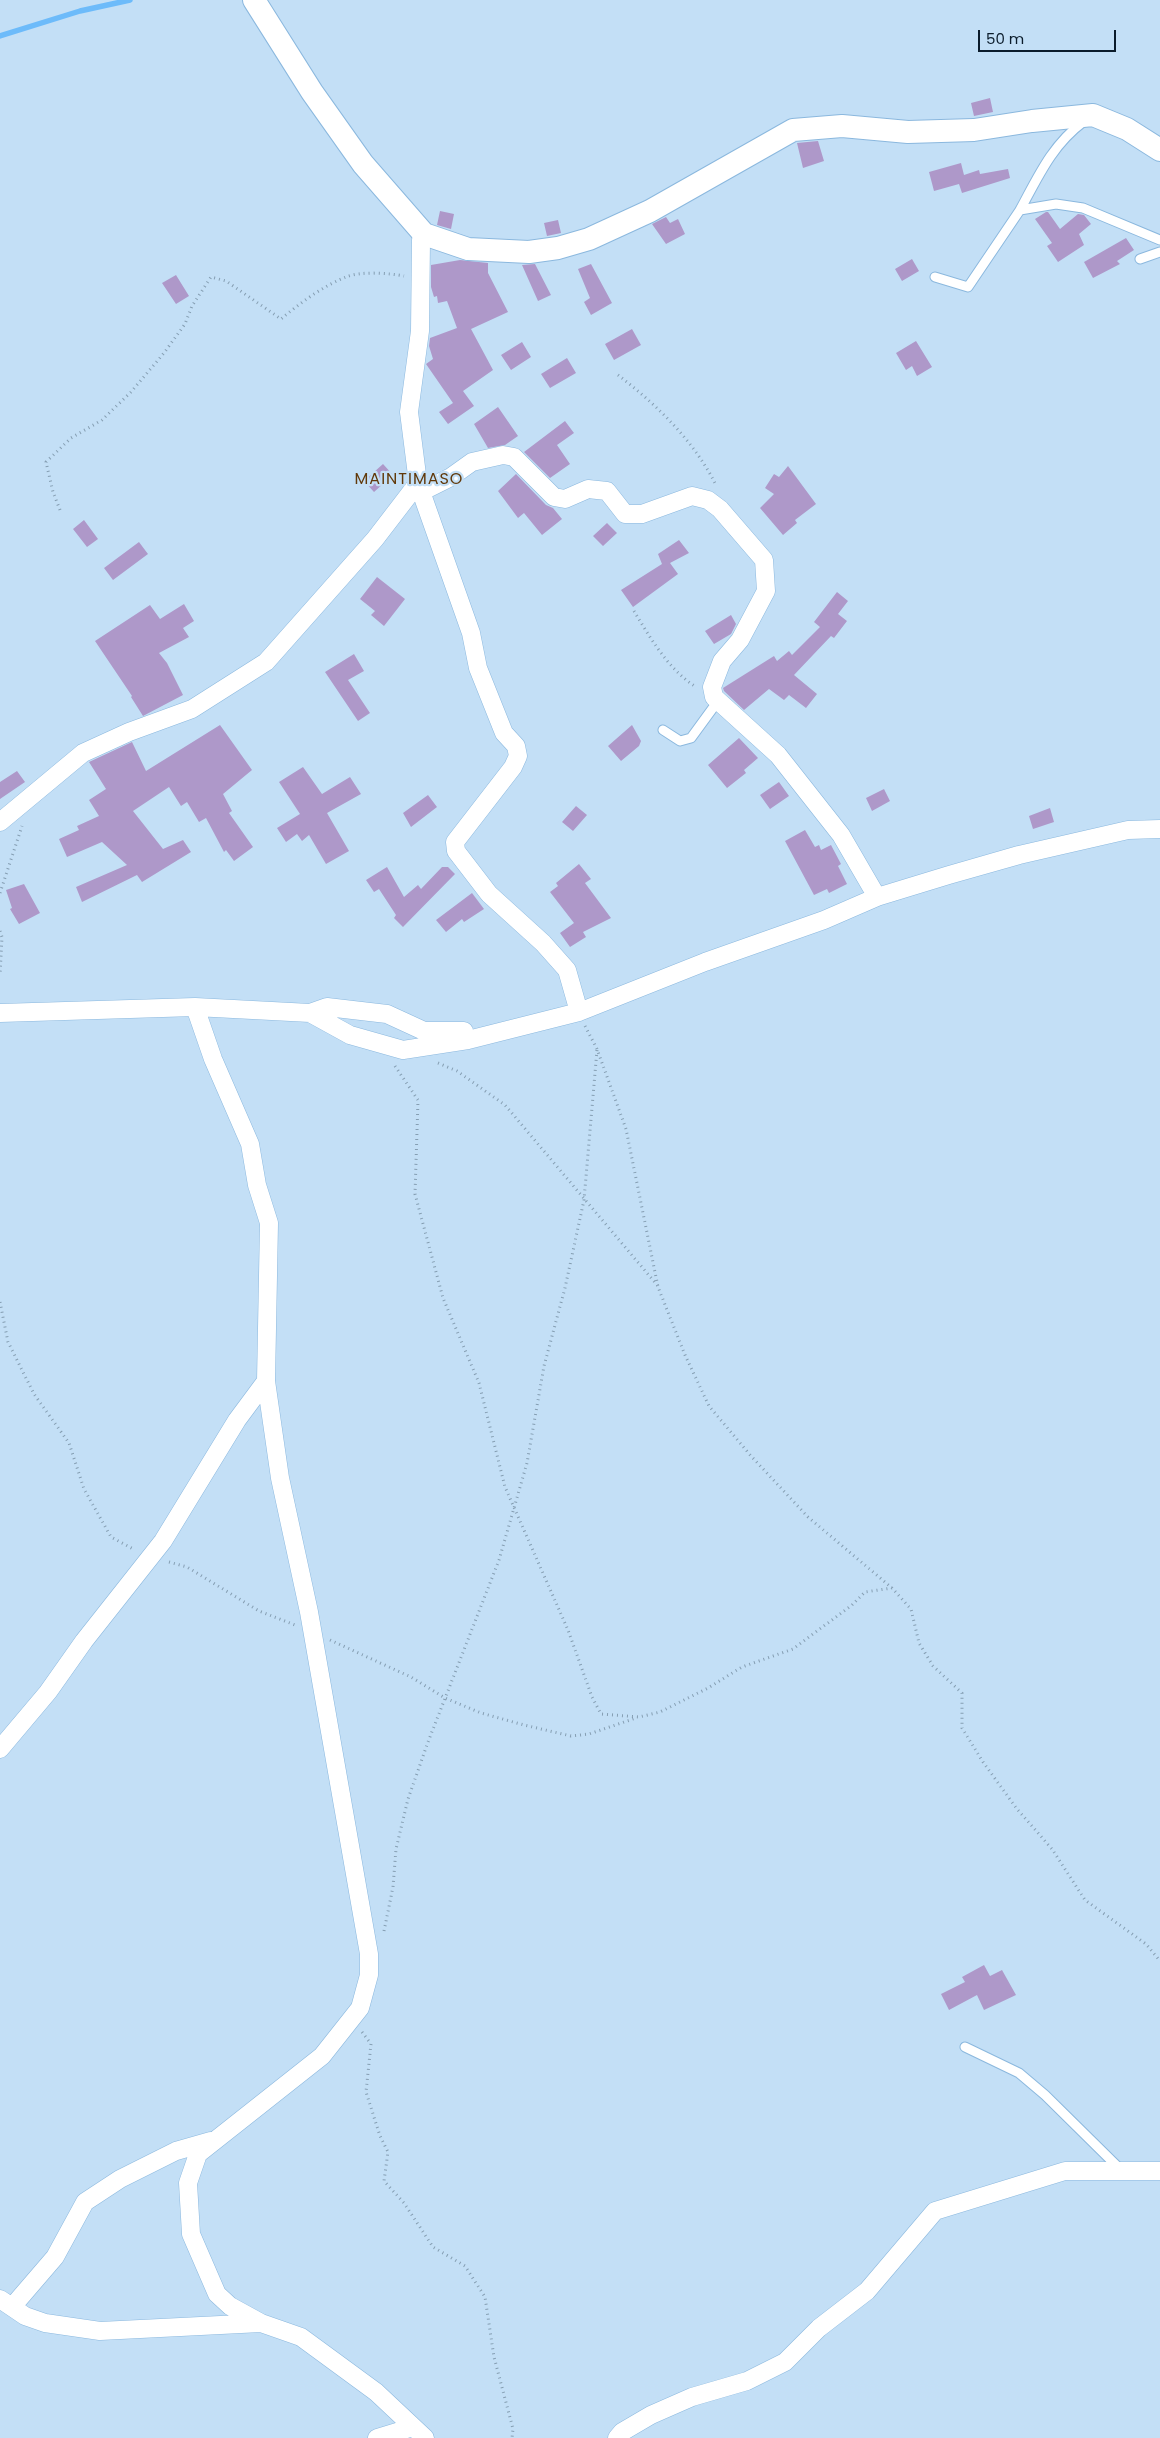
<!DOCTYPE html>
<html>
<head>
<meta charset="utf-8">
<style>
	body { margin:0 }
	#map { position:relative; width:1160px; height:2438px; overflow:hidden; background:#c3dff6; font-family:Poppins,sans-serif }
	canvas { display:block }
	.scale { position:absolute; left:978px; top:30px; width:138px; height:22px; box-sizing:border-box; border:2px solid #0b1c2b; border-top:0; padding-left:6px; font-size:15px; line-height:18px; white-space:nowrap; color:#0b1c2b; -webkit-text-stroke:4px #c3dff6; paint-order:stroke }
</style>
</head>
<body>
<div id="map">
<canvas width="1160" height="2438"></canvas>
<div class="scale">50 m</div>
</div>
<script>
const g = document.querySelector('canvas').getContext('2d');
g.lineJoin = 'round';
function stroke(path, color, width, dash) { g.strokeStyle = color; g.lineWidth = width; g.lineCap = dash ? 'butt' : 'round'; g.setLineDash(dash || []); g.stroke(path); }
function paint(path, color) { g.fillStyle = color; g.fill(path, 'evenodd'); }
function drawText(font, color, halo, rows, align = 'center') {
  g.font = font + ' Poppins,sans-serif'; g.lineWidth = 4.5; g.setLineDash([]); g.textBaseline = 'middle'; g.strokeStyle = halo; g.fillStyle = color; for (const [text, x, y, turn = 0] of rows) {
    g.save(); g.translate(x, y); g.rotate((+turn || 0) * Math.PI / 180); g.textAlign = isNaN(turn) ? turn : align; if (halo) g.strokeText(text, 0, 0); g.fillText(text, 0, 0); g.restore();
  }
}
stroke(new Path2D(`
	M0,36L80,11L130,0`), '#6dbbfa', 5.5);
paint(new Path2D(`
	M990,98L993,112L974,116L971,103Z
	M818,141L824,161L803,168L797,143Z
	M961,163L964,175L979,170L980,174L1008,169L1010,178L962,193L959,184L934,191L929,172Z
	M440,211L454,214L451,229L437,225Z
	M1046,212H1048L1060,229L1078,214L1084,215L1091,224L1079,234L1084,245L1058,262L1047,246L1052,243L1035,219Z
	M666,217L670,223L678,219L685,234L666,244L652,224Z
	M558,220L561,233L547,236L544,223Z
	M1126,238L1134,250L1117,261L1120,264L1093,278L1084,262Z
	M912,259L919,271L902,281L895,269Z
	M460,260L488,263V273L508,312L471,329L493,370L463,391L474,406L448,424L439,412L453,403L426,364L433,359L429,346L430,338L457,328L447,301L438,303L437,296L434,297L431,287V265Z
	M535,264L551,295L538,301L522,265Z
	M591,264L612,303L591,315L584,302L590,298L578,269Z
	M176,275L189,296L176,304L162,283Z
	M632,329L641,345L614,360L605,344Z
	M916,341L932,367L917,376L912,366L906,370L896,353Z
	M522,342L531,357L511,370L501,355Z
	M567,358L576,373L550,388L541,374Z
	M498,407L518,436L505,445L488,448L474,424Z
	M565,421L574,433L557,445L570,464L550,478L524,452Z
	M383,464L393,475L374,492L364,481Z
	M788,466L816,504L795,520L797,523L783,535L760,508L774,494L765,488L774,474L779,477Z
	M516,474L546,505L553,508L562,519L542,535L524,513L518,518L498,491Z
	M84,520L98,539L87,547L73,529Z
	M607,523L617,533L603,546L593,536Z
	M679,540L689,553L670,563L678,574L633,607L621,590L662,564L658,554Z
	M139,542L148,554L113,580L104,568Z
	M377,577L405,599L384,626L371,615L375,611L360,599Z
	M837,592L848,601L838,614L847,621L834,638L831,636L794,675L817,694L806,708L789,695L784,700L769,689L744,710L724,691L723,688L774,656L777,661L789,651L792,655L820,627L814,622Z
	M184,604L194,621L183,628L189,637L159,653L167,663L183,695L143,716L131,697L132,696L95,641L150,605L160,619Z
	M731,615L736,624L731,634L714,644L705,631Z
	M354,654L364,671L348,680L370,713L358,721L325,672Z
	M220,725L252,770L223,794L232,811L229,813L253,847L234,861L226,850L224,852L206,818L199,822L187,802L181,806L169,787L133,811L163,849L183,840L191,852L142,882L137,875L82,902L76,887L127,865L102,842L67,857L59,839L79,830L77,826L99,816L89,800L106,789L89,762L132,742L146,771Z
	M632,725L641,741L639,746L621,761L608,746Z
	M739,738L758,758L744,770L746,773L727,788L708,765Z
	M303,767L322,794L350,777L361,794L327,813L349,851L326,864L309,835L302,841L297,834L286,842L277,828L300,814L279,782Z
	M17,771L25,782L0,799V782Z
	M779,782L789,796L770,809L760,795Z
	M884,789L890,801L872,811L866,798Z
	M428,795L437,807L411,827L403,813Z
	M576,806L587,815L573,831L562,822Z
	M1050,808L1054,822L1033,829L1029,816Z
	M805,830L815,847L819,845L821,850L831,845L841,864L838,866L847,884L829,893L827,889L814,895L785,841Z
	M579,864L591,879L585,883L611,918L583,932L586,937L570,947L560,933L574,923L550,892L558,886L556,883Z
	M387,867L404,897L418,885L421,889L442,867H448L455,874L403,927L394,918L396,915L379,889L374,892L366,880Z
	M24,884L40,913L19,924L10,909L12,908L6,890Z
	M472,893L484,909L464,922L462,919L446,932L436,920Z
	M984,1965L990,1976L1002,1970L1016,1995L984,2010L977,1995L949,2010L941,1994L965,1982L962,1977Z`), '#ae98c9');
const service = new Path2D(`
	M1020,210C1038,177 1052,145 1083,122
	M1140,259L1160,252
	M935,277L968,287L1020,210L1056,204L1083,208L1160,240
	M663,730L680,741L691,738L718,701
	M965,2047L1019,2073L1045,2095L1121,2170`);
const minor = new Path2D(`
	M418,483L471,633L478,668L504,733L516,746L518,756L513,767L455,842L456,851L489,894L543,943L567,970L579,1012
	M421,492L451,477L472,462L503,455L514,457L554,497L565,499L588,489L607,491L625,514H642L692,496L708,500L720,509L764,560L766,591L740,640L722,661L712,687L714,697L778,755L841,835L877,897
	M0,822L83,753L129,732L192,709L266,662L375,539L418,483L409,412L420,331L421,240L424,234
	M0,1013L195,1007L291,1012L310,1013L350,1035L403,1050L468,1040L579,1012L705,962L824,920L877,897L949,875L1019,855L1128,830L1160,829
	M310,1013L327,1007L387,1014L424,1031H464
	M0,1749L48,1692L84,1641L163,1541L237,1420L266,1381L269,1223L257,1185L250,1144L213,1059L195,1007
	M0,2299L25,2316L45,2323L100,2331L261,2323L301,2337L376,2392L425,2438
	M12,2307L55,2257L85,2202L120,2179L176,2151L211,2141
	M261,2323L230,2306L217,2294L191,2234L188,2183L198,2154L322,2056L360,2008L369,1975V1954L309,1612L280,1478L266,1381
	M377,2438L413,2427
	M617,2438L622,2432L651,2415L692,2397L747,2381L785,2362L819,2328L867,2291L935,2211L1065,2171H1160`);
const tertiary = new Path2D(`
	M254,0L312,92L363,164L424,234L468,249L529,252L558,248L589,239L650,211L793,130L842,126L908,132L974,130L1032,121L1093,115L1127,129L1160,150`);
stroke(service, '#8bb8de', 11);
stroke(minor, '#8bb8de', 19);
stroke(tertiary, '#8bb8de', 24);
stroke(new Path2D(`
	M618,375C656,404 693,440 715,483
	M60,510L53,492L46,462L71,438L102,420L131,392L164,353L185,324L192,306L211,277L226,281L281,319C300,303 323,286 346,277C360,271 389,273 404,276
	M634,611C651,639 668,669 696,687
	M0,893L22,826
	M0,931L2,937L0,975
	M585,1026L597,1049L626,1129L658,1287L685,1355L709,1406L751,1456L808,1517L892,1588L911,1609L919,1643L933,1666L962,1693V1728L983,1762L1017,1809L1052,1849L1085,1900L1146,1944L1160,1961
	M438,1063L457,1071L505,1105L658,1286
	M395,1066L418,1100L415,1194L443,1298L479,1383L505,1487L568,1630L592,1697L601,1714L639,1717L660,1712L708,1688L742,1667L793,1649L852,1605L865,1592L892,1588
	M0,1302L8,1342L34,1394L69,1443L84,1489L111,1537L135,1550
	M169,1562L187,1567L259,1611L295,1625
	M330,1640L411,1677L445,1698L481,1713L524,1725L571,1736L589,1734L636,1718
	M384,1931L393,1887L396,1849L408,1799L428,1742L499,1560L527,1463L544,1366L565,1288L584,1200L597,1050
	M362,2032L371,2044L366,2092L380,2136L388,2152L384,2181L404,2203L433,2247L465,2266L485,2297L494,2357L513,2429L512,2438`), '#859eb2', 3, [1, 4]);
stroke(service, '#fff', 9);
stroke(minor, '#fff', 18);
stroke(tertiary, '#fff', 22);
g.letterSpacing = '1px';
drawText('16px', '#61390a', '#c3dff6', [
	["MAINTIMASO",409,480]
]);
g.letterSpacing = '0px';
</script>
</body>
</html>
